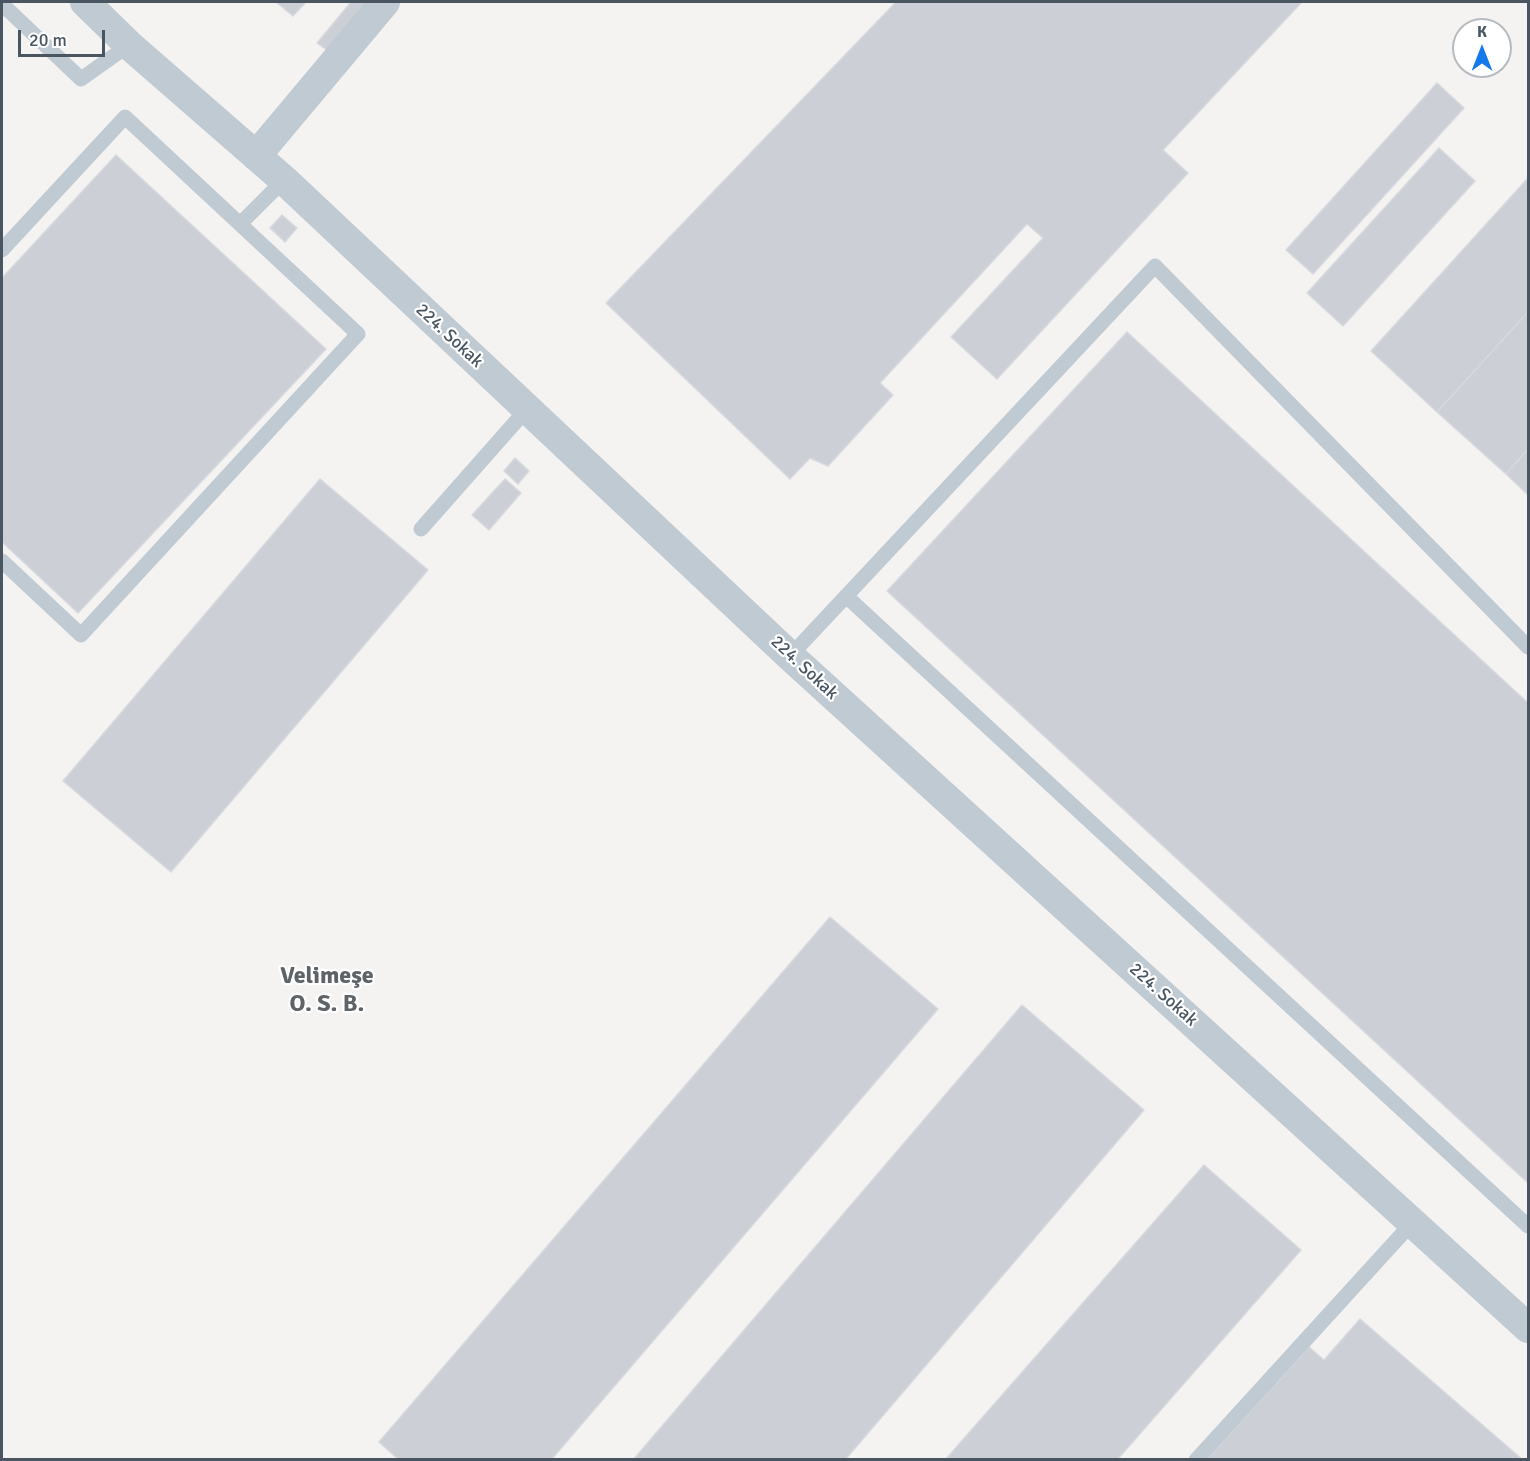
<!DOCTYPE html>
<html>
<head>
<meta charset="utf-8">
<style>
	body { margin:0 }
	#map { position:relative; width:1530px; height:1461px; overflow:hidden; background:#f5f2f2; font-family:Signika,sans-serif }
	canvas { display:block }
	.frame { position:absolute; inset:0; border:3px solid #495661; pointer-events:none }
	.north { position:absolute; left:1452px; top:18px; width:60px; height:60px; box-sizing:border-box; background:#fff; border:2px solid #b6bbc0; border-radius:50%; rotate:0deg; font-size:16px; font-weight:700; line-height:24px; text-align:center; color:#495661 }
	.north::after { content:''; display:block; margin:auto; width:21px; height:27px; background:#1479ec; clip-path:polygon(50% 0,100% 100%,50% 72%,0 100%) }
	.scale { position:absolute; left:18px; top:30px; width:87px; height:27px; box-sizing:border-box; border:3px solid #495661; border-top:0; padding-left:8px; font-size:18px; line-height:21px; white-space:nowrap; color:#495661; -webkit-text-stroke:4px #fff; paint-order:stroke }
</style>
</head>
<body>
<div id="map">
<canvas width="1530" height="1461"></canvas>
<div class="frame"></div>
<div class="north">K</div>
<div class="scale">20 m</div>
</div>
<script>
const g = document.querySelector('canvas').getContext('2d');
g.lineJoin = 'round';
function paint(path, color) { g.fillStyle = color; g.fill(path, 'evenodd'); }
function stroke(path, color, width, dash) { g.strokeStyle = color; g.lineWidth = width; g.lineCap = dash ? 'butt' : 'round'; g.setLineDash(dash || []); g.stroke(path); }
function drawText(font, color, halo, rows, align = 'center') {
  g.font = font + ' Signika,sans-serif'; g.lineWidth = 4.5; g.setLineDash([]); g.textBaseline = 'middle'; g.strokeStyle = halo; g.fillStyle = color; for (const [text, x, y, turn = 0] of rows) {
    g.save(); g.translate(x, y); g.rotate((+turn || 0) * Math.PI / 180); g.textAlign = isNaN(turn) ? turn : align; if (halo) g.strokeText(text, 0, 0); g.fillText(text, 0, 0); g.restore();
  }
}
const building = new Path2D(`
	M276,2H306L293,16Z
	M351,2H367L327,50L317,43Z
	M896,2H1302L1163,150L1188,173L997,379L951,337L1043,238L1027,224L880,383L893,395L828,466L810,458L790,479L606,303Z
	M1437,83L1464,108L1313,274L1286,250Z
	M1439,148L1475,181L1343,326L1307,293Z
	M116,155L326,349L78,613L2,542V278Z
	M1528,178V312L1437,412L1371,351Z
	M282,215L297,228L285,242L270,228Z
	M1528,312V449L1506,474L1437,412Z
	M1127,332L1528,703V1183L887,591Z
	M1528,449V495L1506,474Z
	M515,458L529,471L518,484L504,471Z
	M320,479L428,570L171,872L63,781Z
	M505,479L521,493L489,530L472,515Z
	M830,917L938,1009L551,1460H399L379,1442Z
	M1022,1005L1144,1110L845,1460H633Z
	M1204,1165L1301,1250L1117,1460H945Z
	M1360,1319L1523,1460H1206L1309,1347L1324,1360Z`);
paint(building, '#cccfd5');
stroke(building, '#d6d9de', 1.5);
stroke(new Path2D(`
	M2,4L81,79L129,45
	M240,224L284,180
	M2,250L125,117L358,334L81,635L2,561
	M421,529L527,409
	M846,596L1528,1226
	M790,656L1155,266L1528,647
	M1196,1460L1413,1222`), '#c0cad2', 15);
stroke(new Path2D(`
	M85,2L129,45L284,180L790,656L1528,1328
	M256,156L385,2`), '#c0cad2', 30);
drawText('18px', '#495661', '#fff', [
	["224. Sokak",449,336,43],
	["224. Sokak",804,668,43],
	["224. Sokak",1163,995,42]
]);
drawText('bold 24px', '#5e6368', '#fff', [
	["Velimeşe",327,977],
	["O. S. B.",327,1005]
]);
</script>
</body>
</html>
